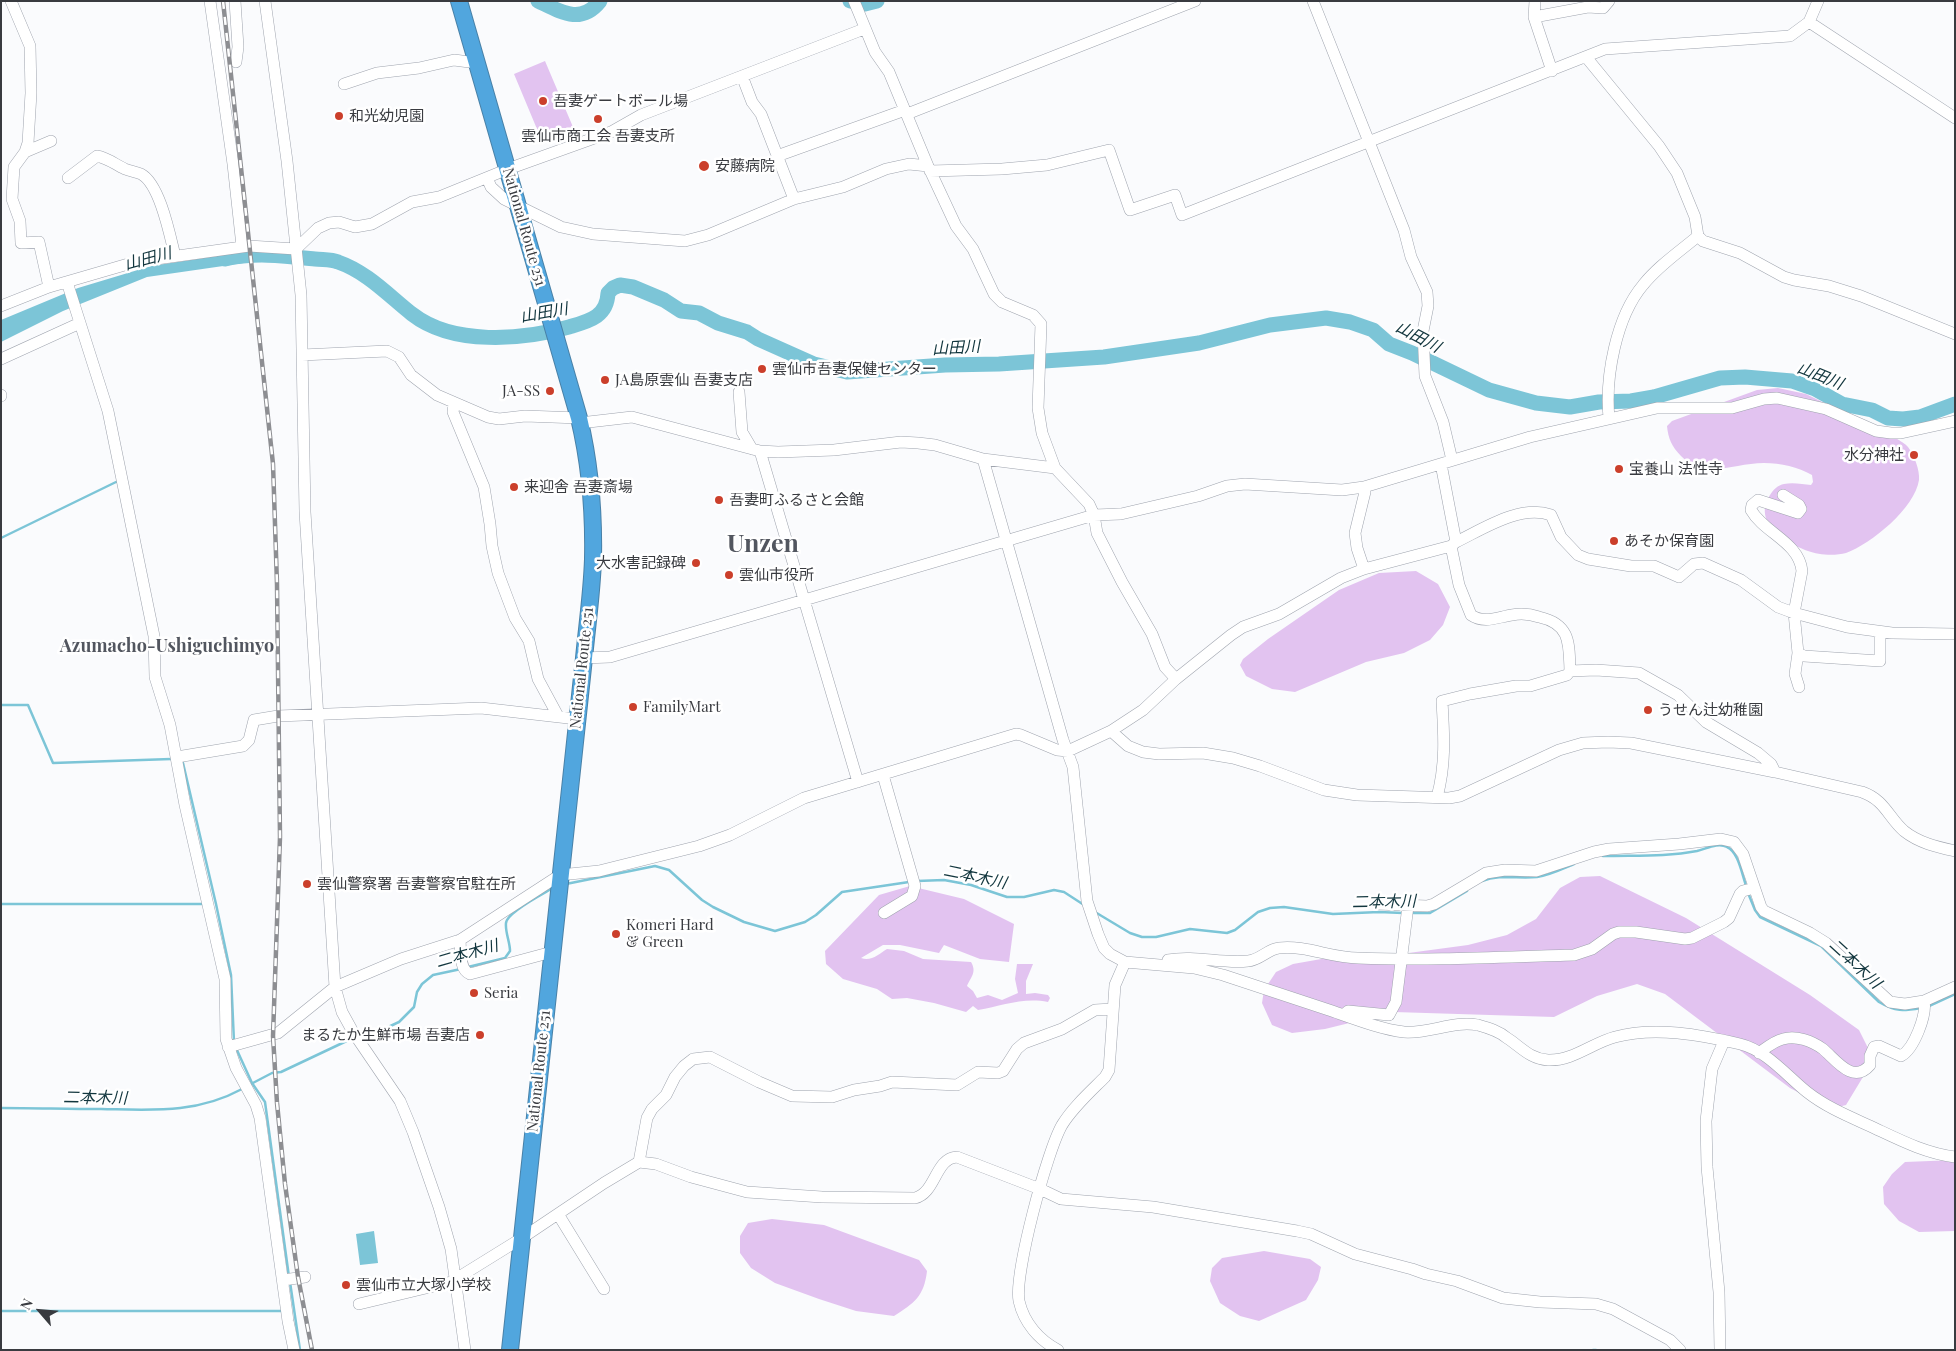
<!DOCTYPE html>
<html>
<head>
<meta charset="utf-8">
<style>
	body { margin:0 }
	#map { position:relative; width:1956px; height:1351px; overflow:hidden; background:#fafbfd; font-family:"Playfair Display",serif }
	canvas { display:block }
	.frame { position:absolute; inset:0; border:2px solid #393b40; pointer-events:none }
	.north { position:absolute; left:15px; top:1286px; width:50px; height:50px; -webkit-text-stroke:4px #fff; paint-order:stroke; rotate:297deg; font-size:14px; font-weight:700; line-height:20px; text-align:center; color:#393b40 }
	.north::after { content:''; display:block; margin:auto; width:18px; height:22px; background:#393b40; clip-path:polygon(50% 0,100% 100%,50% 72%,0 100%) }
</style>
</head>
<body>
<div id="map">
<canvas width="1956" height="1351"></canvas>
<div class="frame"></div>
<div class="north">N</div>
</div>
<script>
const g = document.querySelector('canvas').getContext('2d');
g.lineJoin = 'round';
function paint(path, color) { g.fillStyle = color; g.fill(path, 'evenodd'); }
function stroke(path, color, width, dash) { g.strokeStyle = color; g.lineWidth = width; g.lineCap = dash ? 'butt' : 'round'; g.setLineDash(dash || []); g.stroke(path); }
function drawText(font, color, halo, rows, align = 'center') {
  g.font = font + ' "Playfair Display","Noto Sans JP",serif'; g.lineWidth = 5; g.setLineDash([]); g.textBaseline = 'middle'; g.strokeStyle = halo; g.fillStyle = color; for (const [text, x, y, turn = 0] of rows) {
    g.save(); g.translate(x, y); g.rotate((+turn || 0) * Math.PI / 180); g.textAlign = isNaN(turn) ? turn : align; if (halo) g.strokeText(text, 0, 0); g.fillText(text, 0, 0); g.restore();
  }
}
paint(new Path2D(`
	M545,61L573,127L542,141L514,74Z
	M1778,388L1806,394L1896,438C1900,441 1906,444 1908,447C1914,455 1920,470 1919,480C1915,508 1871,544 1846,553C1835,556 1818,555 1808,551C1785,542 1752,523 1770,495C1773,490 1778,485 1784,484C1792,482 1803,484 1811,485L1813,482L1812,475C1798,467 1781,463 1764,463C1734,463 1705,480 1681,456C1672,447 1668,438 1667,426L1672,421L1757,390Z
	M1416,571L1438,584L1450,607L1443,625L1430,640L1404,653L1366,662L1295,692L1272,689L1246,676L1240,665L1243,659L1268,639L1339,590L1379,573Z
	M1600,876L1686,918L1810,995L1859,1030L1871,1054L1869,1067L1846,1105L1830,1109L1790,1088L1665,994L1637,984L1597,996L1554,1017L1394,1012L1325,1029L1292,1033L1272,1025L1262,1003L1264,990L1276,972L1293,964L1327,958L1401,954L1468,945L1507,935L1536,919L1560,888L1580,877Z
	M910,886L964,899L1014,924L1009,962L980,959L944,945L939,953L900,945H883L861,958C871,962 879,954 887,949L904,951L923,959L971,962C977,972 971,977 967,986L973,991L977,998L988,995L1002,1000L1018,993L1015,979L1017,964H1033L1026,981V994L1035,993L1048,995L1050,998L1048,1002C1023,997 1002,1006 978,1010L973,1006L966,1012L934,1003L907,998L892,999L877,989L843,979L826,964L825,951L879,895Z
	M1955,1160V1231L1919,1232L1899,1221L1884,1204L1883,1187L1892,1174L1905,1162Z
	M772,1219L824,1225L919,1260L927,1271C924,1297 914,1303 894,1316L856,1311L819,1299L775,1283L751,1268L740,1253V1236L748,1223Z
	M1264,1251L1310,1259L1321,1267L1318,1280L1306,1300L1259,1321L1240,1316L1220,1303L1210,1281L1212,1268L1222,1258Z`), '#e2c3f0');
paint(new Path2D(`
	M243,252L244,263L147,277L63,311L1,342V320L78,288L151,266Z
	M374,1231L378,1263L360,1265L356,1234Z`), '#7cc5d7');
stroke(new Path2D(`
	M1,538L116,482
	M1,705H28L53,763L171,759
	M183,763L216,904L231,975L234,1042
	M1603,856C1634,855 1666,857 1697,851C1706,849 1718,842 1727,847C1739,852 1742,876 1747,888
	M917,881L944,880L971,885L1007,897H1024L1054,890L1064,892L1084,905
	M1482,881C1500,874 1518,879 1537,877C1550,875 1562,869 1574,864
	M566,884L655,866L669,870L702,900L713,907L744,922L775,931L805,922L816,915L842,892L909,882
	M1748,893L1755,910L1760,917L1821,946L1879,1002C1896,1012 1903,1011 1921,1008
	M1,904H204
	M1095,912L1130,933L1142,937H1156L1190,929L1227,933L1235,930L1258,912L1270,908L1284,907L1333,914L1379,912L1403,913
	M1411,913H1430L1467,891
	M468,967L505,958L510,951C510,942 505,932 506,923C507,912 543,894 553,888
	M1929,1006L1955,994
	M360,1035L384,1029L399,1022L414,1007L417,992L422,984L433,975L461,969
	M236,1048L252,1083L265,1102L289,1277
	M249,1085L272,1073L281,1072L353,1038
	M1,1108C34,1108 68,1109 101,1109C152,1110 196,1114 242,1089
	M290,1282L300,1350
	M1,1311H282
	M1593,1350H1596`), '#7cc5d7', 2.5);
stroke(new Path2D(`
	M538,1C561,12 581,25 600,1
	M850,1L865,4L877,1
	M225,259C254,252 286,256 315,259C323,260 331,259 338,262C367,272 388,295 412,314C453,346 522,340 569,327C589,321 607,317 608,293L613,288L620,285L633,287L664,300L681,311L699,313L718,323L747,332L758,339L814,364L847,372L945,365L999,364L1104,357L1199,343L1270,325L1326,318L1350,322L1373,330L1389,344L1412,353L1489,390L1536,403L1570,407L1599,402L1631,401L1654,397L1720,378L1745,377L1792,381L1815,389L1842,404L1872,410L1888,418L1903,419L1920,417L1955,404`), '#7cc5d7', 15);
const minor = new Path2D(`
	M11,1L30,46L31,93L28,143L25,152L14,167L12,199L20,221L21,243L39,242L49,287
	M210,1L233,164L242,246
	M235,1L238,47L236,62
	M265,1L287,161L301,295L305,512L335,987L342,1012L353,1032L400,1101L413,1132L439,1207L451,1249L465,1350
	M854,1L875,52L889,72L928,166L956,226L973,249L994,294L1002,302L1033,315L1041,324L1038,408L1042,433L1055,468L1089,504L1094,515L1097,533L1122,582L1152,634L1165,667L1176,679
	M1313,1L1404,230L1411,257L1427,292L1428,306L1423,331L1425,376L1443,422L1452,460
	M1535,1L1534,17L1552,71
	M1534,17L1588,7L1603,8L1609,1
	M1809,22L1955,118
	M1586,57L1659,146L1677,173L1695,217L1698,236L1703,241L1740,253L1784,277L1794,280L1829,286L1861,296L1955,334
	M742,76L752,102L761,114L794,199
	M344,84L377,73L419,68L454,60L477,63
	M907,114L1195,1
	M25,152L51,141
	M777,156L905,110
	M930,171L1002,169L1047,165L1109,150L1130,210L1175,195L1182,215L1605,49L1790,36L1809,22L1818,1
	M68,178L97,156C108,158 116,165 125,169C130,171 136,172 141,174C160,184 170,236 175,256
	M487,178L491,187L504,199L561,227L593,234L685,241L708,235L794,199L843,187L886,169L909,164L928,166
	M67,282L108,411L154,636L155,677L170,725L185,805L225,979L226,1039L236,1068L256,1105L260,1118L288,1321L294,1350
	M1,306L49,287L135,262L249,246L296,249L318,228L329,223L339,222L355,227L372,224L412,202L439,197L508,169L611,132L641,115L864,29
	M302,355L387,351L399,357L411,375L437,395L488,417L499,419L525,416L579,418
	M1,359L80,323
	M739,392L742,432L752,449
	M1,395V396
	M454,404L453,412L484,487L490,524L492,546L498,573L515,618L529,641L538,679L558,716
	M1609,418C1605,377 1616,317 1643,285C1658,266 1679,252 1698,236
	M580,423L632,417L760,451L778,452L834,450L901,442L918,443L935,445L983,459L1055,468
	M760,451L858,782
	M983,459L1063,740L1073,767L1087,901L1098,934L1104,948L1110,954L1125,962L1194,968L1223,975C1259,987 1295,999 1332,1011C1355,1019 1380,1029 1404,1032C1429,1034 1454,1020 1478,1025C1489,1028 1499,1031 1507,1038C1521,1047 1530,1059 1548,1060C1573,1061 1592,1043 1615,1037C1655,1026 1701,1035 1740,1044C1766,1050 1787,1076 1807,1092C1826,1107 1848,1116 1870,1126C1898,1139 1924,1153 1955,1157
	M1441,464L1456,542
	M1783,495L1799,505L1801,509L1798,513L1758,500L1752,505L1751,510C1764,533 1799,542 1802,571L1794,613L1798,653L1804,656L1880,661V632
	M1451,546L1459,585L1471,615C1484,624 1498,617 1512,615C1522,613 1530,614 1539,617C1571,624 1569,644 1570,671L1596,670L1639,673L1678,695L1706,722L1758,753L1771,764L1775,772
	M1364,569L1357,548L1355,533L1365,492L1364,487
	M1798,653L1795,674L1799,687
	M584,658L610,657L1094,515L1121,514L1198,496L1227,486L1245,484L1342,490L1364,487L1530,437L1657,408H1732L1764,399L1777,398L1826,409L1876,431L1891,433H1901L1955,421
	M1111,731L1128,746L1143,752L1159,754L1203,753L1233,758L1260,766L1324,790L1357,795L1449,798L1460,796L1559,750L1583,743L1608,742L1631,743L1775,772L1862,792C1885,800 1888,817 1904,831C1919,843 1937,847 1955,851
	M177,757L243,746L249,740L254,720L278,716L481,708L577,719
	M883,775L915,886L912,896L884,913
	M1437,797C1446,765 1444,734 1442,701L1470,694L1516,686H1530L1567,675L1570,671
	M1377,904L1427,906L1434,904L1486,873L1505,870L1536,871L1594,852L1609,849L1679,844L1721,839L1734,842L1743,854L1761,907L1764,911L1810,933L1826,943L1890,1002L1905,1004L1924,1001L1955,987
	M460,940C461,951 459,970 470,974L552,952
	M1168,960C1195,955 1222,964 1248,961C1260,960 1268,949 1279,948C1306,945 1331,958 1358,958C1430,961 1502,957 1574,955L1592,949L1613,934L1619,932H1636L1685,939L1692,938L1724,922L1729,918L1740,894L1743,891L1754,888
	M1345,1014L1348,1011L1389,1015L1396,1002L1408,906
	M228,1047L278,1033L335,987L401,959L460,940L560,875L599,871L699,846L730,835L804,798L1016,734L1021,735L1057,750L1068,751L1111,731L1143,710L1176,679L1231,635L1243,627L1279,614L1341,578L1364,569L1451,546L1456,542C1483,529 1520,504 1551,515L1561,537L1578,555L1588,559L1631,566H1654L1679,577L1694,564L1703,563L1741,580L1778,607L1794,613L1847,627L1892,633L1955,634
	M1759,1053C1766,1048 1774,1041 1783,1039C1796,1035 1812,1041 1823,1049C1836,1060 1853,1085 1870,1065V1056L1874,1047L1879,1046L1901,1056C1914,1049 1927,1015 1924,1001
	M639,1162L647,1118L652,1109L666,1095L675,1077L684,1066L693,1059L710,1057L759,1082L792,1096L832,1097L854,1090L880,1086L892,1082L957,1085L978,1072L998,1073L1003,1071L1017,1049L1024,1043L1062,1029L1095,1010L1112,1009
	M558,1214L604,1289
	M283,1280L305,1277
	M359,1304L451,1282L522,1238L604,1183L639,1162L656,1164L691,1177L747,1192L822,1197L915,1198C936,1193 935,1158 957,1157L1040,1189L1061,1199L1153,1207L1297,1231L1311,1234L1355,1254L1412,1269L1426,1274L1457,1281L1503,1298L1540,1302L1596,1304L1613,1309L1670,1340L1680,1350
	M1058,1350C1039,1340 1024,1323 1019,1301C1014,1274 1047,1151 1062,1125C1073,1107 1090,1092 1105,1077L1109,1070L1115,985L1125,962
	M1720,1350L1719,1292L1707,1167L1706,1121L1712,1069L1724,1041`);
const highway = new Path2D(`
	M459,1L579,418C590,464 594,511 593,559C592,592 587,626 584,658L510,1350`);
stroke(minor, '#9fa4ae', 12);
stroke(highway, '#4981a7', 18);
stroke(minor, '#fff', 11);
stroke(highway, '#51a6de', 16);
const rail = new Path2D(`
	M223,1L273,464L277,584L280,837L273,1036L277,1103L285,1184L298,1277L312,1350`);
stroke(rail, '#8d8e92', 4.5);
stroke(rail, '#fff', 2.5, [8]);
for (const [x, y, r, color] of [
	[543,101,5,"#cb3f2b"],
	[339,116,5,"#cb3f2b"],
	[598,119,5,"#cb3f2b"],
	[704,166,6,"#cb3f2b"],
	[762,369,5,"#cb3f2b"],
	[605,380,5,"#cb3f2b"],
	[550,391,5,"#cb3f2b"],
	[1914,455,5,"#cb3f2b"],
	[1619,469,5,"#cb3f2b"],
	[514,487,5,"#cb3f2b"],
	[719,500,5,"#cb3f2b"],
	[1614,541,5,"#cb3f2b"],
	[696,563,5,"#cb3f2b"],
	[729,575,5,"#cb3f2b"],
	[633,707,5,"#cb3f2b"],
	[1648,710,5,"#cb3f2b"],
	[307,884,5,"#cb3f2b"],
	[616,934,5,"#cb3f2b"],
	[474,993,5,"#cb3f2b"],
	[480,1035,5,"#cb3f2b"],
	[346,1285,5,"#cb3f2b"]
]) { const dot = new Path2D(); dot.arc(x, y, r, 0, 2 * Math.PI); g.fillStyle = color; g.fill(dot); stroke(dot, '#fff', 2); }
drawText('15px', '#393b40', '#fff', [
	["吾妻ゲートボール場",553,101],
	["和光幼児園",349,116],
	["雲仙市商工会 吾妻支所",598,136,"center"],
	["安藤病院",715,166],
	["雲仙市吾妻保健センター",772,369],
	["JA島原雲仙 吾妻支店",615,380],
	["JA-SS",540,391,"right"],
	["水分神社",1904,455,"right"],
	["宝養山 法性寺",1629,469],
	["来迎舎 吾妻斎場",524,487],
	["吾妻町ふるさと会館",729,500],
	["あそか保育園",1624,541],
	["大水害記録碑",686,563,"right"],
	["雲仙市役所",739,575],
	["FamilyMart",643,707],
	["うせん辻幼稚園",1658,710],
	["雲仙警察署 吾妻警察官駐在所",317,884],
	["Komeri Hard",626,925],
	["& Green",626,942],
	["Seria",484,993],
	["まるたか生鮮市場 吾妻店",470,1035,"right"],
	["雲仙市立大塚小学校",356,1285]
], 'left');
drawText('15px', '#393b40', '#fff', [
	["National Route 251",524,227,74],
	["National Route 251",582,668,-84],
	["National Route 251",539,1071,-84]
]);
drawText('italic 16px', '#12363e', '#fff', [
	["山田川",148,259,-15],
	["山田川",544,313,-10],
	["山田川",1418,337,28],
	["山田川",956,348,-3],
	["山田川",1820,376,22],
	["二本木川",975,877,12],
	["二本木川",1384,902,-1],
	["二本木川",467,954,-16],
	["二本木川",1855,964,43],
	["二本木川",95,1098,1]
]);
drawText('bold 18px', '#52565f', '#fff', [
	["Azumacho-Ushiguchimyo",167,646]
]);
drawText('bold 25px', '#52565f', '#fff', [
	["Unzen",763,544]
]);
</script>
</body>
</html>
